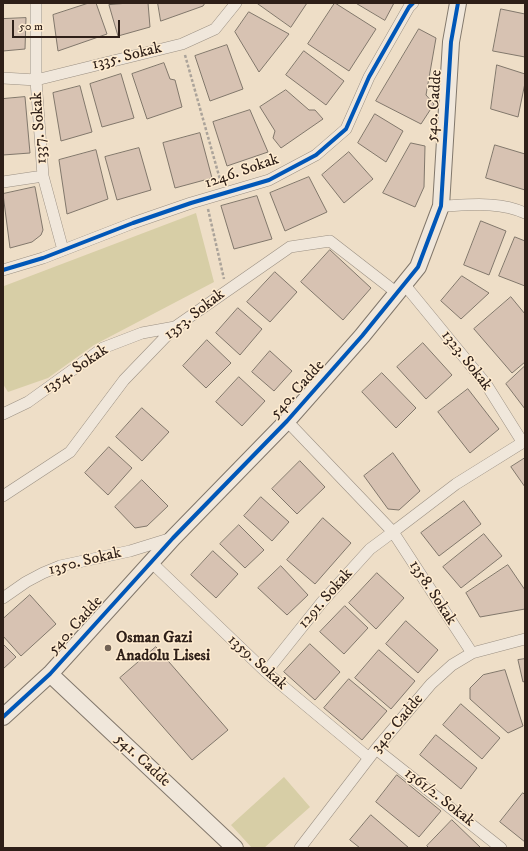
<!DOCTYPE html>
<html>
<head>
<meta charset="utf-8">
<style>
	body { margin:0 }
	#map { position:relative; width:528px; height:851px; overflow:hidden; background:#eedec7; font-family:"IM FELL DW Pica",serif }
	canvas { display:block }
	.frame { position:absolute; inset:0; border:4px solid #2e1f18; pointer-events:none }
	.scale { position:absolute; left:12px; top:20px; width:108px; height:18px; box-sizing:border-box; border:2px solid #2e1f18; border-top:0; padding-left:5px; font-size:12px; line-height:14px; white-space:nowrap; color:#2e1f18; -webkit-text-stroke:3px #ffecd0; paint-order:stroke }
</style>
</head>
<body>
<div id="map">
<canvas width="528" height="851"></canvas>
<div class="frame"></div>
<div class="scale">50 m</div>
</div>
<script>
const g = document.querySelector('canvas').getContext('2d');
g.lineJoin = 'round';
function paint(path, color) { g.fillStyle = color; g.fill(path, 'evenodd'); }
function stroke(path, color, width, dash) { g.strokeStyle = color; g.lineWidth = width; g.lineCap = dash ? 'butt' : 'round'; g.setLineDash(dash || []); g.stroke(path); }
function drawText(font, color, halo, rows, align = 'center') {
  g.font = font + ' "IM FELL DW Pica",serif'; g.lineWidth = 3; g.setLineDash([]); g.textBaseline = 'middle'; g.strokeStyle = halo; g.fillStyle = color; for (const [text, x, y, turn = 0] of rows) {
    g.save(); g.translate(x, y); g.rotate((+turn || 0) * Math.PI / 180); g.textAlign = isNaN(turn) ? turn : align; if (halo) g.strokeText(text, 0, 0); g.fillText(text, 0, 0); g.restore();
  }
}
paint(new Path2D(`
	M196,213L214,282L94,345L48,378L8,392L3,384V289L4,286Z
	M284,777L310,807L264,848H252L231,825Z`), '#d7cea6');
const building = new Path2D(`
	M89,3H96L107,34L58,51L53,15Z
	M129,3H148L150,27L118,36L109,5Z
	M158,3H205L203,6L161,21Z
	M257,3H307L291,27Z
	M335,3L376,29L349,71L308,44Z
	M356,3H394L385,20Z
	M501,9L525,14V57L493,51Z
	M249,12L289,34L259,72L235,32Z
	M26,18L25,49L3,51V19Z
	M419,29L436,38L426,95L434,104L421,124L376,101Z
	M227,45L243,89L210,101L195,56Z
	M304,51L344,81L326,105L286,75Z
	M164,63L170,79L175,80L182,107L147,119L132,74Z
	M497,65L525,74V83L518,117L491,109Z
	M121,74L134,118L102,127L90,84Z
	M80,86L92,132L61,141L53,93Z
	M286,90L309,110H315L323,119L281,148L273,138L275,131L260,107Z
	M25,97L30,153L3,155V99Z
	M250,110L268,152L227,166L213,122Z
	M375,114L403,131L386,162L358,143Z
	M200,133L212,178L175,188L163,143Z
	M411,143L425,146L424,187L415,207L383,193Z
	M495,145L525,154V190L486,178Z
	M139,148L151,190L117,200L105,157Z
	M96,150L108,199L67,214L59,160Z
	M349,152L373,179L344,203L322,175Z
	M309,177L327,212L285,231L270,193Z
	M35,187L43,230L41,235L32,242L10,248L3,194Z
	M257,196L272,239L234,249L221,206Z
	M481,221L506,231L489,275L464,265Z
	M515,237L525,241V286L499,276Z
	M330,250L371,288L343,320L301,282Z
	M275,272L297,292L270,322L247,302Z
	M462,276L489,293L461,319L441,301Z
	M511,297L525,314V362L512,373L474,329Z
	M238,308L262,329L240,355L216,333Z
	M207,340L231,363L206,388L183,366Z
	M423,343L452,375L426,399L397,367Z
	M270,351L292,371L274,391L252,372Z
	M525,366V409L506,384Z
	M382,373L416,408L396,428L362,392Z
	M239,377L265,401L242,426L216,402Z
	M468,389L499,429L470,453L438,412Z
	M142,408L169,432L142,461L116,437Z
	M109,447L132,468L108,495L85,473Z
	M393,453L420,491L399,510L388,509L364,476Z
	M525,458V487L511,467Z
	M300,461L325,487L297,514L272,489Z
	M142,480L168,506L147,526L135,528L115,507Z
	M261,497L289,522L272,541L244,516Z
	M464,501L481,524L439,556L421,533Z
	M323,518L351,543L315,584L287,560Z
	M239,525L264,550L245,568L220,544Z
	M484,534L502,556L461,588L443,567Z
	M213,551L238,574L216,598L191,575Z
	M508,565L525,590V609L480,617L466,593Z
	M281,566L308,595L287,615L258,588Z
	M377,573L404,598L376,629L349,603Z
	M30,595L56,624L21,656L3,636V619Z
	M345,606L368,628L344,654L320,632Z
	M406,621L438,650L418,673L386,644Z
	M3,644L16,657L3,669Z
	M310,644L340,672L315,700L284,672Z
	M156,647L228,730L192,760L120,678Z
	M379,650L415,681L391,709L355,678Z
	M525,659V681L523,682L518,660Z
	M505,670L523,726L508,733L470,699V688L483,675Z
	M349,679L387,711L362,740L324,708Z
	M461,704L500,738L482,759L443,725Z
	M436,735L477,768L461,789L420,755Z
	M397,775L441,811L419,837L376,802Z
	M523,793L525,795V842L500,822Z
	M371,815L409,848H360L350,840Z
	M452,820L481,848H429L427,846Z`);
paint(building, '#d7c2b2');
stroke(building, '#81776b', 1);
const street = new Path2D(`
	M36,3V80L43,176L63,250
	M3,78L36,80L182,44L215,29L236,3
	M3,182L43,176
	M441,206C469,205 499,201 525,213
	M3,270L43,258L133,223L191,203L269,180L316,155L346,129L369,77L409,7L413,3
	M404,284L486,384L523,443
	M3,414L28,402L103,348L142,333L175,327
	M287,421L393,532L456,484L525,441
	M3,496L70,452L124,380L175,327L290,247L330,241L397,293
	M151,562L266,672L369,758
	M3,598L26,582L43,573L60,566L130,551L172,538
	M266,672L322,602L370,549L393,532L472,653
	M376,749L501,848
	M300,848L376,749L431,684L452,665L472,653L525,639`);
const secondary = new Path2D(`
	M50,674L235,848
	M3,717L50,674L173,538L287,421L362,336L418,267L441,206L451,42L458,3`);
stroke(street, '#9b9083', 12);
stroke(secondary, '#81776b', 18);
stroke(new Path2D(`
	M185,55L221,183
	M208,209L224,279`), '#aba39a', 2.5, [3, 2]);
stroke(street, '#f0e7db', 11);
stroke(secondary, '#f0e7db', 16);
stroke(new Path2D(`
	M3,270L43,258L133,223L191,203L269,180L316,155L346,129L369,77L409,7L413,3
	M3,717L50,674L173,538L287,421L362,336L418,267L441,206L451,42L458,3`), '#0057b8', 4);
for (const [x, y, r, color] of [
	[108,648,4,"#716255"]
]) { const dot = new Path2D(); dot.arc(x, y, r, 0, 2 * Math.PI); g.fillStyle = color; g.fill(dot); stroke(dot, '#ffecd0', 1.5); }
drawText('16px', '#2e1f18', '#ffecd0', [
	["1335. Sokak",127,57,-14],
	["540. Cadde",435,106,-86],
	["1337. Sokak",40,128,-94],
	["1246. Sokak",242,172,-19],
	["1353. Sokak",195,315,-38],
	["1323. Sokak",466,361,52],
	["1354. Sokak",76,370,-34],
	["540. Cadde",298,390,-48],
	["1350. Sokak",85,562,-14],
	["1358. Sokak",432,593,57],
	["1291. Sokak",326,599,-49],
	["540. Cadde",76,626,-48],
	["1359. Sokak",257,663,42],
	["340. Cadde",398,724,-50],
	["541. Cadde",142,761,43],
	["1361/2. Sokak",439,798,38]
]);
drawText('bold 16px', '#2e1f18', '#ffecd0', [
	["Osman Gazi",116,639],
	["Anadolu Lisesi",116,657]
], 'left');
</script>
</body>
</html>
